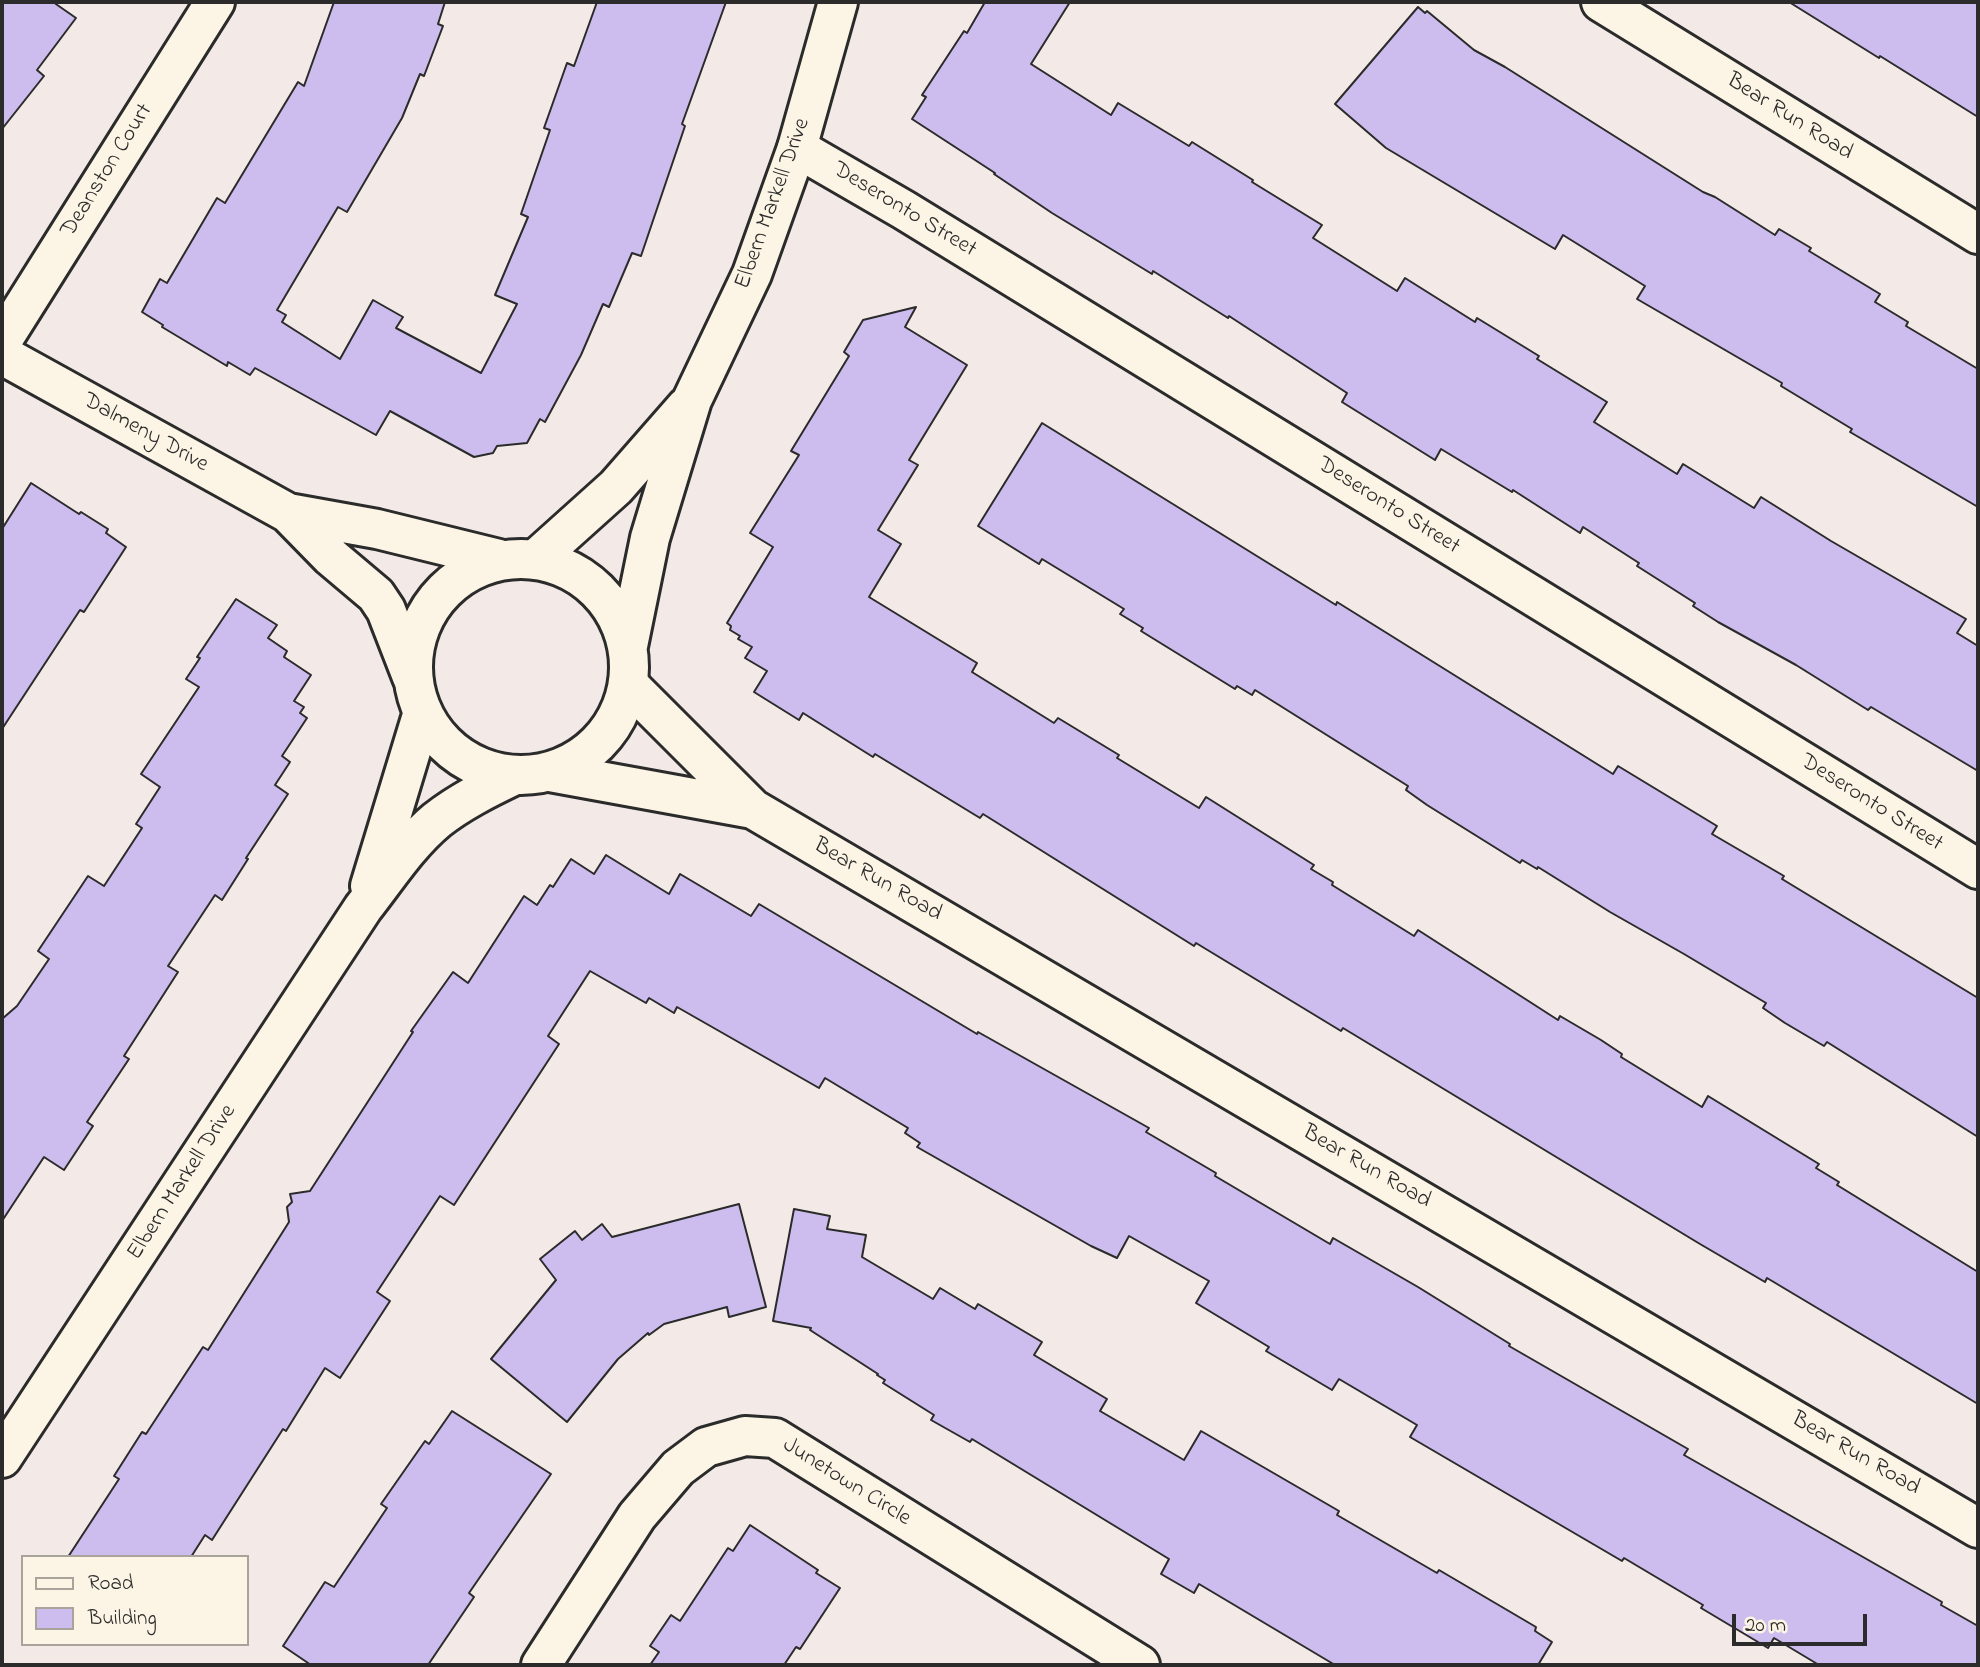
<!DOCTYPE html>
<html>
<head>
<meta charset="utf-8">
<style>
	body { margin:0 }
	#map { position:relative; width:1980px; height:1667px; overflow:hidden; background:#f3eae7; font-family:"Indie Flower",sans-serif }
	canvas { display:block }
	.frame { position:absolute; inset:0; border:4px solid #2b2b2b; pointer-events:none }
	.legend { position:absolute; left:21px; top:1555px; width:228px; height:91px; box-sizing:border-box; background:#fcf5e5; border:2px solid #a8a49b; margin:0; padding:9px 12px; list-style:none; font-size:21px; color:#2b2b2b }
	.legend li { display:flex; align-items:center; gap:14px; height:35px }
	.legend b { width:35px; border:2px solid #a8a49b }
	.scale { position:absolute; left:1732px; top:1614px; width:135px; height:32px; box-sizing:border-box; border:4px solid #2b2b2b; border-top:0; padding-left:9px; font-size:21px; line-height:24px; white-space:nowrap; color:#2b2b2b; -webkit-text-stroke:5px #fcf5e5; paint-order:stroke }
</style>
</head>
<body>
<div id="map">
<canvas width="1980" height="1667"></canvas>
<div class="frame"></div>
<ul class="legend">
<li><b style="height:9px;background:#fcf5e5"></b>Road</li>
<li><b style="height:19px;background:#cdbdee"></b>Building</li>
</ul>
<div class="scale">20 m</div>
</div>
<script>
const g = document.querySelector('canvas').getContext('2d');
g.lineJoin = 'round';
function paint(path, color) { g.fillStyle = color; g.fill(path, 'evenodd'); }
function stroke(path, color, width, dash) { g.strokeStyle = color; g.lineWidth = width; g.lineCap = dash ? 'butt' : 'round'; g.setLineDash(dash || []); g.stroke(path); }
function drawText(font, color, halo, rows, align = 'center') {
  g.font = font + ' "Indie Flower",sans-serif'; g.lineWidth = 5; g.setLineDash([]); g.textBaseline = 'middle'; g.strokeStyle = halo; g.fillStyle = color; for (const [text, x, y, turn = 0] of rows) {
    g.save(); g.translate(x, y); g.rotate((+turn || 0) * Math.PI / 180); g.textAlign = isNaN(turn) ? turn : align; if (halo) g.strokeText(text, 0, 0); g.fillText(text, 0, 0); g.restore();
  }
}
const building = new Path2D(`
	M2,2H53L76,18L37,70L44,76L2,129Z
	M334,2H445L438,24L443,26L424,76L420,74L402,118L347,212L338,207L277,310L286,315L282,322L340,359L373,300L403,317L396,328L481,373L517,304L495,295L528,217L521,214L550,130L544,128L567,63L574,66L597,2H726L682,124L685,126L641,256L632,253L609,307L603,304L581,355L545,422L540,419L527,443L497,446L493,453L474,457L390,411L376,435L255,368L250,375L228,362L227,366L162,327L163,325L142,312L160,279L167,283L217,198L225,203L298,82L304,86Z
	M985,2H1070L1031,64L1111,115L1118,103L1189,146L1192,142L1253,180L1252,182L1322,225L1313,238L1397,291L1405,278L1475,322L1477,318L1539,356L1537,359L1607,402L1594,422L1677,474L1683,464L1754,508L1761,497L1831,541L1966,619L1957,633L1978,646V771L1871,707L1868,710L1796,665L1718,622L1693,606L1695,603L1637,566L1639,563L1583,527L1580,533L1513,490L1512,492L1441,449L1435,460L1419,450L1342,402L1347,393L1229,316L1228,318L1153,271L1152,274L1052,213L994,174L995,173L912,119L926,97L922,95L964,31L967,33Z
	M1789,2H1978V117L1880,56L1879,58Z
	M1418,7L1425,13L1427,11L1474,50L1505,67L1703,192L1715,197L1775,235L1779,229L1811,248L1809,251L1880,294L1875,302L1908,322L1906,326L1978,369V507L1850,432L1852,429L1781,386L1782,383L1637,299L1645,286L1563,235L1555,249L1386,148L1335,104Z
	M916,307L905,327L967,365L909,460L918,465L878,530L901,544L869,597L977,663L972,672L1054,723L1058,718L1119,755L1117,758L1199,808L1206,797L1314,865L1311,869L1333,882L1332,885L1414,936L1418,930L1558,1020L1560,1016L1601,1040L1622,1054L1621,1057L1702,1107L1708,1096L1819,1164L1816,1168L1839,1182L1837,1185L1978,1272V1404L1767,1278L1765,1282L1700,1244L1343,1028L1341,1031L1196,943L1194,946L983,814L980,818L875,754L873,757L803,713L799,720L754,692L767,671L745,658L752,647L738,639L740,636L730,630L731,626L727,623L773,547L750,533L799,455L791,451L849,356L844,352L863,320Z
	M1042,423L1336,605L1337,602L1613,774L1618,766L1717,826L1712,834L1784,876L1782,879L1978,998V1137L1827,1042L1824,1046L1785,1023L1763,1008L1766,1003L1684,954L1610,912L1538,867L1537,869L1522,860L1520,863L1427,805L1406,790L1408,786L1255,690L1252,695L1237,686L1235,689L1141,631L1143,628L1120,614L1124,609L1042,559L1039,564L978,526Z
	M31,483L79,514L81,512L108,529L106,533L126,547L84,612L80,610L2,729V529Z
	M236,599L277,625L268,638L287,651L284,657L311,675L294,701L304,707L300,713L307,718L282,756L290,762L275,785L288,794L246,858L248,859L222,900L215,895L168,966L178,972L124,1056L129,1059L87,1122L93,1126L64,1170L44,1157L2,1221V1019L17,1006L49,959L38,951L88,876L104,886L142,828L136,824L160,787L141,774L199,687L186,679L200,658L197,657Z
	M606,855L669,894L680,874L751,916L759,904L977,1034L978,1032L1149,1128L1146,1132L1216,1173L1215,1176L1330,1244L1333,1238L1418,1287L1510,1344L1509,1346L1688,1449L1684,1455L1942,1602L1941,1605L1978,1626V1665H1819L1774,1638L1768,1648L1701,1608L1703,1605L1624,1558L1622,1561L1410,1437L1417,1425L1339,1379L1332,1390L1266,1351L1269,1347L1196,1303L1209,1281L1129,1236L1117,1258L1091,1246L917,1147L920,1143L905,1133L908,1128L825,1078L819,1088L677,1007L674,1013L649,998L646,1003L590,971L548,1036L559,1044L454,1205L440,1196L377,1292L390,1301L340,1378L325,1368L286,1431L283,1429L212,1540L205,1535L191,1557H68L119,1479L114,1476L142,1432L146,1434L203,1347L208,1350L289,1222L287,1207L292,1202L290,1194L310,1191L413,1032L411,1031L453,972L468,983L524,896L537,905L550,885L553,887L571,859L594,874Z
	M739,1204L766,1307L729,1317L727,1307L664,1324L649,1335L648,1333L618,1359L567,1422L491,1359L556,1280L540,1259L575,1231L582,1240L602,1224L612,1237Z
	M794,1209L830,1216L827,1229L866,1235L862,1257L933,1299L940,1288L975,1309L978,1304L1042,1342L1034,1355L1107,1399L1100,1411L1184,1460L1201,1431L1339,1511L1337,1515L1437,1573L1439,1570L1536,1627L1535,1631L1552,1642L1538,1665H1335L1199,1584L1194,1593L1161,1574L1169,1559L972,1439L970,1442L931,1420L934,1415L883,1383L885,1380L877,1375L878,1374L810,1330L811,1328L773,1321Z
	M452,1411L551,1474L469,1593L474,1597L428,1665H311L283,1646L325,1582L334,1587L387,1508L381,1504L425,1441L429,1444Z
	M750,1525L818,1570L816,1573L840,1588L800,1649L796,1647L784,1665H650L659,1652L650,1646L671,1615L680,1621L728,1548L733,1551Z`);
paint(building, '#cdbdee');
stroke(building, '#2b2b2b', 2);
const minor = new Path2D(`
	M1601,2L1978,234
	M797,148L904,210L1978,869
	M2,341L215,2
	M2,355L288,513L331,557L376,595L386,610L412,677
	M288,513L377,529L499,559
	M628,684L753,809L1978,1528
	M550,772L753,809
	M541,1665L637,1516L678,1468L706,1447L745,1436L775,1438L1140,1665`);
const tertiary = new Path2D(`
	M537,558L616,487L686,407
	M413 667a108 108 0 1 1 216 0a108 108 0 1 1-216 0Z
	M628,646L650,538L692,400L752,274L797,148L838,2
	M370,886L422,715
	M2,1458L363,908C386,879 408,844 437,820C460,802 486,789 513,776`);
stroke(minor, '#2b2b2b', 44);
stroke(tertiary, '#2b2b2b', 44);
stroke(minor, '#fcf5e5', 38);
stroke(tertiary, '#fcf5e5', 38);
drawText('23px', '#2b2b2b', '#fcf5e5', [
	["Bear Run Road",1789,118,32],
	["Deanston Court",108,171,-58],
	["Elbern Markell Drive",774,204,-70],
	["Deseronto Street",904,211,31],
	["Dalmeny Drive",145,434,29],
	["Deseronto Street",1388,507,32],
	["Deseronto Street",1871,804,32],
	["Bear Run Road",877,881,30],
	["Bear Run Road",1366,1168,30],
	["Elbern Markell Drive",183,1183,-57],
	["Bear Run Road",1855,1455,30],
	["Junetown Circle",846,1483,32]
]);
</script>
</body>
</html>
